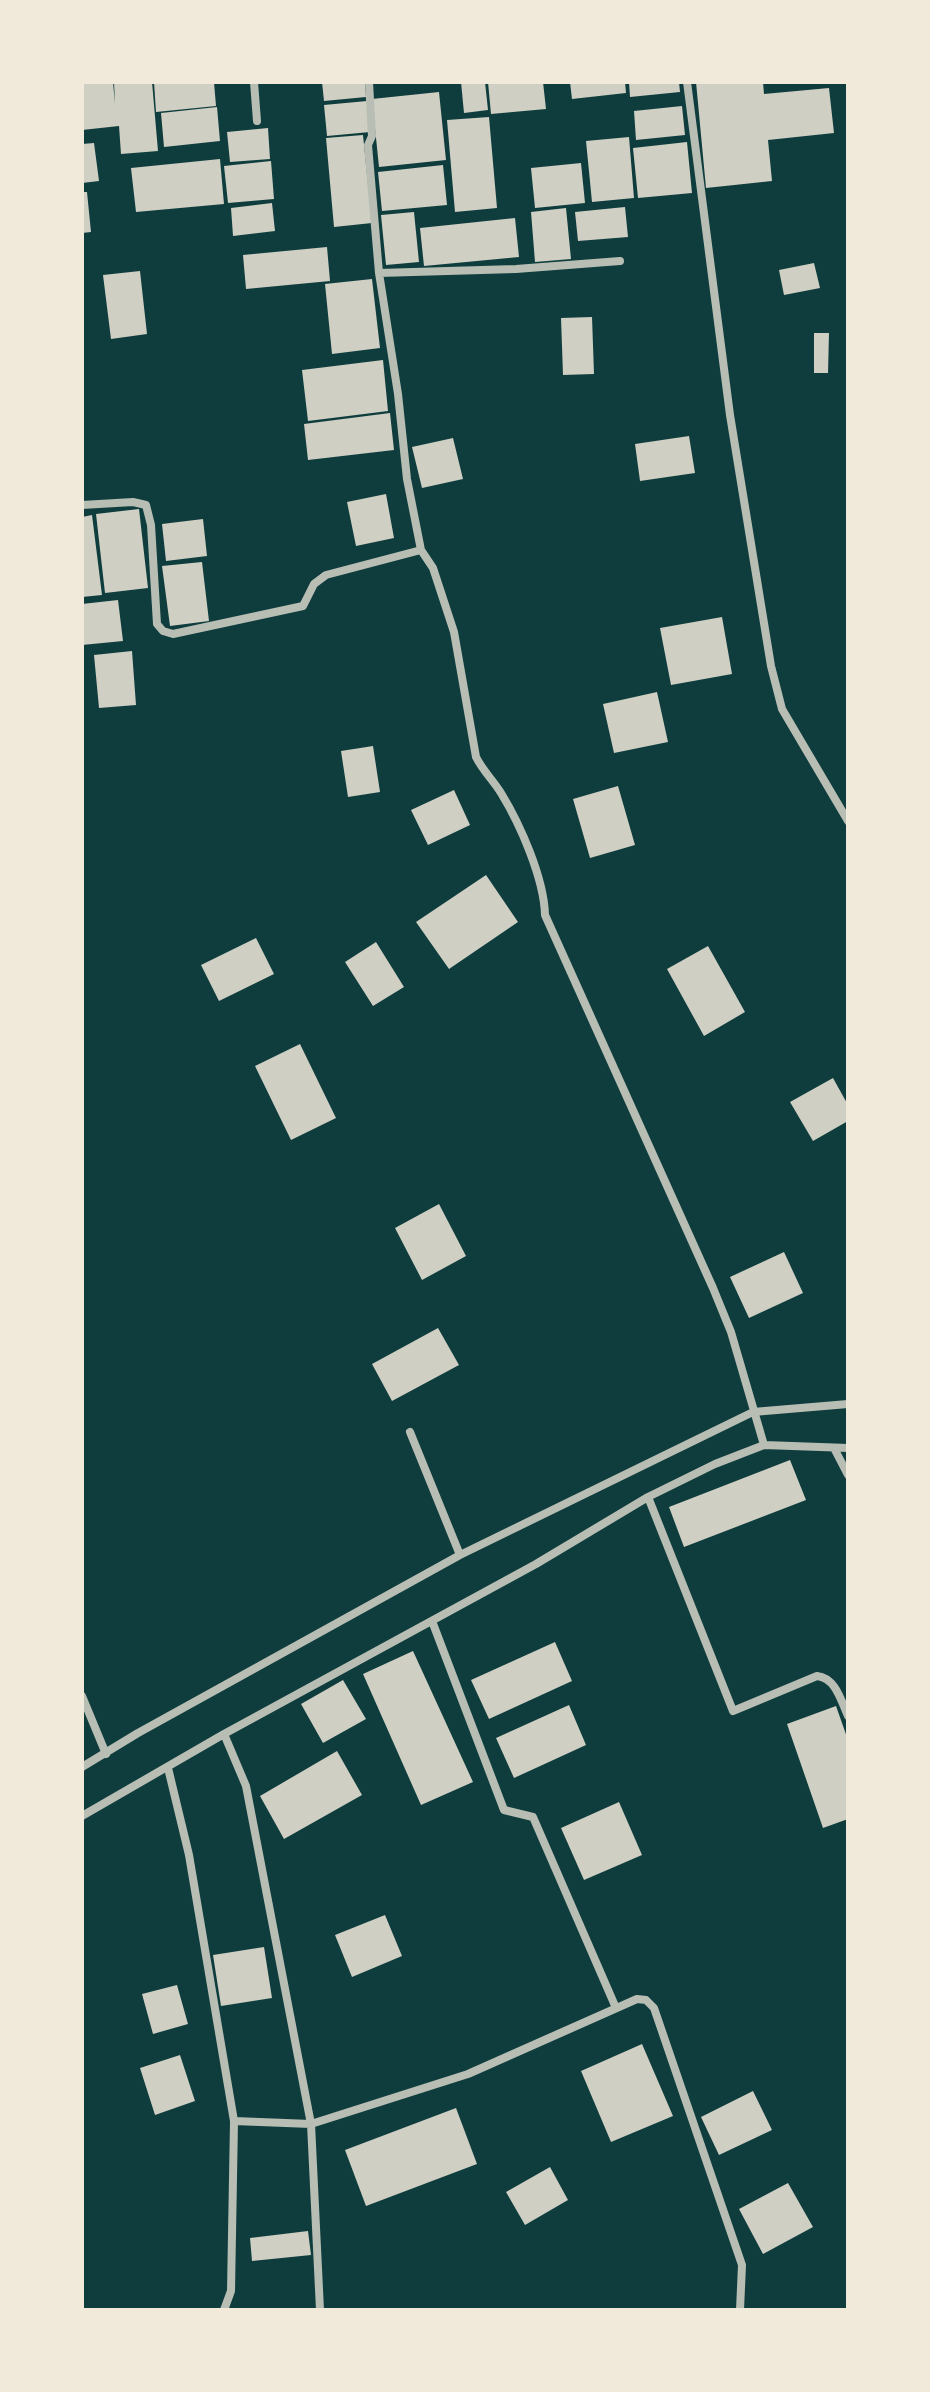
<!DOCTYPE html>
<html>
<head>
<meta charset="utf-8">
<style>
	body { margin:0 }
	#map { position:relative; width:930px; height:2392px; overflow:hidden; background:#0f3d3e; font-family:Georgia,serif }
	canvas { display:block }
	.frame { position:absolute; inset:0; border:84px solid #f1e9da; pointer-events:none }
</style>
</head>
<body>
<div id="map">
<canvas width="930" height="2392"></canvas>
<div class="frame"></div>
</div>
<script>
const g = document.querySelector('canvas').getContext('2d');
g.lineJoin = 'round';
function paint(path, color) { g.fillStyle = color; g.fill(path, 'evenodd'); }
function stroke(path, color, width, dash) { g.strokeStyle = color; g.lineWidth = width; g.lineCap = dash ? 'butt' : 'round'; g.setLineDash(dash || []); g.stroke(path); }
paint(new Path2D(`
	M82,82H113L115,104L114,82H152L158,151L121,154L119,126L82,130Z
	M154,82H214L216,106L156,112Z
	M322,82H365L366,97L324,101Z
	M461,82H485L488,110L464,113Z
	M488,82H543L546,109L491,114Z
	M570,82H625L626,93L572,99Z
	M629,82H679L680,92L630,97Z
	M696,82H763L764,94L829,88L834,133L768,140L772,181L706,188Z
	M439,92L446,160L379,167L372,99Z
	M367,101L370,132L327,136L324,105Z
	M682,106L685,135L636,140L634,111Z
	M217,107L220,141L164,147L161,113Z
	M489,117L497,208L455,212L447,120Z
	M268,128L270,159L230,162L227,132Z
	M363,135L372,223L334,227L326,138Z
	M629,137L634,198L592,202L586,141Z
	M687,142L692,193L638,198L633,148Z
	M94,143L99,181L82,183V144Z
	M220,159L224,204L136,212L131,168Z
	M271,161L274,199L228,203L224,166Z
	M581,163L585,203L535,208L531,168Z
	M443,165L447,205L382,211L378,172Z
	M82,192H87L91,232L82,233Z
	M272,203L275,231L233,236L231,208Z
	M625,207L628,237L578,241L575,212Z
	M566,208L571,259L535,262L531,212Z
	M414,212L419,262L386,265L381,215Z
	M515,218L519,257L424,266L420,228Z
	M327,247L330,281L246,289L243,255Z
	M814,263L820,288L784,295L779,270Z
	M140,271L147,334L111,339L103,275Z
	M372,279L380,348L332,354L325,284Z
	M592,317L594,374L563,375L561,318Z
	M814,333H829L828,373H814Z
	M383,360L388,411L308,421L302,370Z
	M390,413L394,450L308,460L304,424Z
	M689,436L695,473L640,481L635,444Z
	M453,438L463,479L422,488L412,447Z
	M386,494L394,538L356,546L347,502Z
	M139,509L148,588L105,593L96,514Z
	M92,515L102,595L82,597V517Z
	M203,519L207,556L166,561L162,524Z
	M202,562L209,621L170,626L162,566Z
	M118,600L123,641L82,645V604Z
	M722,617L732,674L671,685L660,628Z
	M132,651L136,705L99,708L94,655Z
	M657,692L668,742L614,753L603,704Z
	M373,746L380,792L348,797L341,751Z
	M618,786L635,845L590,858L573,799Z
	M454,790L470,825L428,845L411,810Z
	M486,875L518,922L449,969L416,922Z
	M256,938L274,974L219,1001L201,965Z
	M376,942L404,987L373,1006L345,962Z
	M708,946L745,1012L704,1036L667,969Z
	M300,1044L336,1118L291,1140L255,1066Z
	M833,1078L848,1105V1121L813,1141L790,1102Z
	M439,1204L466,1256L422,1280L395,1228Z
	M784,1252L803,1293L749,1318L730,1277Z
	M438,1328L459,1365L392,1401L372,1364Z
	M790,1460L806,1500L684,1547L669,1507Z
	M555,1642L572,1681L489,1719L471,1680Z
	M413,1651L473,1782L421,1805L363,1674Z
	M343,1680L366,1719L323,1743L301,1704Z
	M569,1705L586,1745L514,1778L496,1738Z
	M836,1706L848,1740V1819L823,1828L787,1724Z
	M337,1751L362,1795L284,1839L260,1796Z
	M619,1802L642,1855L584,1880L561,1828Z
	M385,1915L402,1956L352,1977L335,1935Z
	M264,1947L272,1998L221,2006L213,1955Z
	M177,1985L188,2024L153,2034L142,1994Z
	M642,2044L673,2116L611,2142L581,2071Z
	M180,2055L195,2101L155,2115L140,2068Z
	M753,2091L772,2130L719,2155L701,2117Z
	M456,2108L477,2164L366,2206L345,2150Z
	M550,2167L568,2200L525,2225L506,2192Z
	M788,2183L813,2227L763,2254L739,2209Z
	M308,2231L311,2255L252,2261L250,2238Z`), '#cfcfc3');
stroke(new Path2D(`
	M254,82L257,121
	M369,82L372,136L368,145L379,273L398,394L407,479L421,550L433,568L454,632L476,757C483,771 493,780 501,793C520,824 544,878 545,915L713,1288L731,1332L764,1445
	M687,82L730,415L771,666L782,709L848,821
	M379,273L516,269L620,261
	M82,505L133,502L146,505L151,525L157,624L163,631L173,634L303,606L314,584L326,575L421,550
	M410,1432L460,1555
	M834,1448L848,1475
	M648,1497L733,1711L817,1676C836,1678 841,1701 848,1716
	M432,1621L504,1810L533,1817L616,2008
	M82,1696L106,1754
	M224,1734L246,1786L311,2124L468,2074L637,1999L646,2000L654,2008L742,2265L740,2310
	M82,1767L138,1733L460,1555L753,1412L848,1404
	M168,1768L189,1855L234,2121L231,2291L224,2310
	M82,1816L224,1734L536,1564L648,1497L715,1464L764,1445L848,1448
	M234,2121L311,2124L320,2310`), '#b8beb3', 8);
</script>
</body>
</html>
